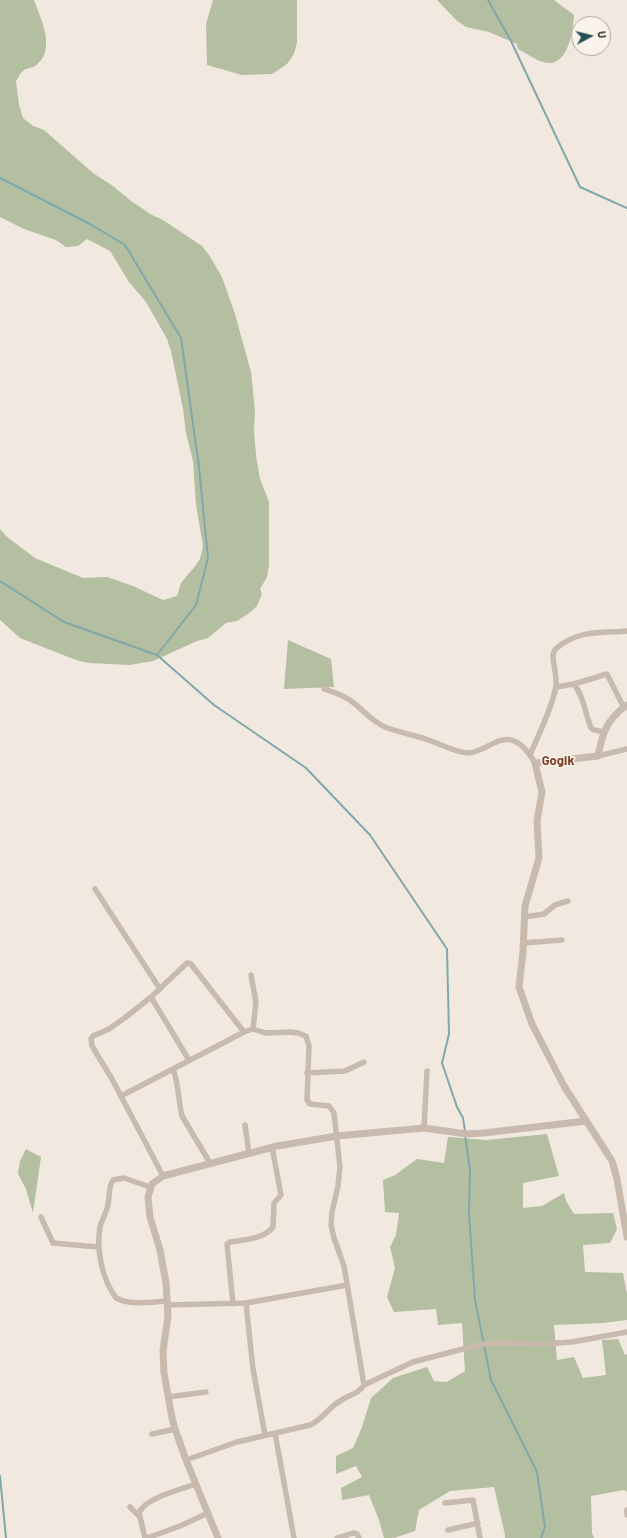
<!DOCTYPE html>
<html>
<head>
<meta charset="utf-8">
<style>
	body { margin:0 }
	#map { position:relative; width:627px; height:1538px; overflow:hidden; background:#f1e9df; font-family:Barlow,sans-serif }
	canvas { display:block }
	.north { position:absolute; left:571px; top:16px; width:40px; height:40px; box-sizing:border-box; background:#f9f3eb; border:1px solid #aba49e; border-radius:50%; rotate:83deg; font-size:11px; font-weight:700; line-height:16px; text-align:center; color:#372e2a }
	.north::after { content:''; display:block; margin:auto; width:14px; height:18px; background:#235055; clip-path:polygon(50% 0,100% 100%,50% 72%,0 100%) }
</style>
</head>
<body>
<div id="map">
<canvas width="627" height="1538"></canvas>
<div class="north">U</div>
</div>
<script>
const g = document.querySelector('canvas').getContext('2d');
g.lineJoin = 'round';
function paint(path, color) { g.fillStyle = color; g.fill(path, 'evenodd'); }
function stroke(path, color, width, dash) { g.strokeStyle = color; g.lineWidth = width; g.lineCap = dash ? 'butt' : 'round'; g.setLineDash(dash || []); g.stroke(path); }
function drawText(font, color, halo, rows, align = 'center') {
  g.font = font + ' Barlow,sans-serif'; g.lineWidth = 3.5; g.setLineDash([]); g.textBaseline = 'middle'; g.strokeStyle = halo; g.fillStyle = color; for (const [text, x, y, turn = 0] of rows) {
    g.save(); g.translate(x, y); g.rotate((+turn || 0) * Math.PI / 180); g.textAlign = isNaN(turn) ? turn : align; if (halo) g.strokeText(text, 0, 0); g.fillText(text, 0, 0); g.restore();
  }
}
paint(new Path2D(`
	M0,0H34C41,20 57,50 35,66C32,68 26,68 23,71C20,73 18,78 16,81L19,105L23,118L33,126L44,130L93,173L113,186L131,201L152,215L163,220L202,246L209,255L222,277L235,314L251,372L255,411L254,430L256,455L260,479L269,502V565L267,577L260,589L262,594L257,606L248,614L237,621L226,623L208,638L197,641L153,661L130,665L89,663L76,660L20,638L0,620V529L6,536L35,558L83,578L107,577L133,586L163,600L177,596L181,583L189,573L193,569L200,559L203,546L196,505L193,461L186,433L183,409L171,351L167,339L146,302L129,282L110,251L87,239L78,246L66,247L56,240L24,229L0,217Z
	M213,0H297V42L294,54L287,64L272,74L242,75L207,65L206,24Z
	M437,0H554L574,15C573,30 569,63 549,63C539,63 527,53 518,49L517,44L489,32L466,27L456,20Z
	M288,640L331,659L334,687L284,689Z
	M547,1134L559,1176L523,1183V1208L542,1206L564,1193L566,1201L574,1214L613,1213L617,1229L610,1243L583,1245L585,1272L623,1273L627,1294V1320L603,1323L554,1325L557,1360L574,1357L583,1378L606,1375L602,1340L618,1339L625,1355L627,1354V1492L624,1490L591,1496L592,1533L594,1538H505V1535L494,1487L450,1491L419,1510L415,1531L394,1538H384L379,1520L369,1495L342,1500L341,1488L362,1477L356,1466L336,1474V1456L353,1448L362,1427L371,1398L393,1378L427,1367L434,1381L447,1382L465,1371L462,1323L438,1325L436,1309L394,1312L387,1297L395,1268L390,1247L396,1235L399,1213L385,1212L383,1180L395,1175L417,1159L444,1163L448,1137L486,1140Z
	M26,1149L41,1157L33,1213L26,1189L18,1174L20,1161Z`), '#b3bfa0');
stroke(new Path2D(`
	M488,0L510,39L580,187L627,208
	M0,178L90,224L125,245L181,338L199,467L208,558L196,605L157,655
	M0,581L64,622L157,655L214,705L306,768L370,835L447,949L449,1034L442,1063L457,1107L463,1118L465,1131
	M465,1135L470,1170L469,1214L475,1300L491,1380L537,1472L545,1527L541,1538
	M0,1476L6,1538`), '#80a8ac', 2);
stroke(new Path2D(`
	M574,684L607,674L624,708
	M556,687L574,684C584,697 585,713 591,728L594,730L604,732
	M324,689C336,693 346,696 355,704C365,712 373,722 385,727C398,732 413,735 426,739C437,743 458,753 468,753C484,753 498,734 514,741C523,744 530,755 535,763
	M530,755C539,733 552,709 556,686C557,674 553,665 553,655C553,650 558,647 562,644C582,630 604,633 627,631
	M598,756L627,749
	M95,889L160,989
	M524,917L544,914L555,905L568,901
	M523,943L562,940
	M251,975L256,1002L253,1029
	M151,997L189,1060
	M307,1073L345,1071L364,1062
	M121,1096L173,1069
	M245,1125L249,1153
	M424,1128L427,1071
	M163,1176L112,1079L92,1046L91,1039L93,1036L109,1029L126,1017L151,997L187,963L191,964L194,968L244,1032
	M150,1187L124,1178L113,1180C108,1187 110,1196 108,1204C107,1212 102,1219 100,1227C96,1250 102,1279 116,1298C131,1306 151,1302 168,1301
	M41,1217L53,1243L98,1247
	M246,1303L253,1369L265,1435
	M233,1304L227,1244L230,1242C244,1240 264,1239 273,1227L274,1203L281,1195L272,1147
	M168,1305L246,1303L347,1285
	M364,1385L413,1362L478,1345L493,1343L543,1344L572,1342L627,1332
	M168,1397L206,1392
	M275,1433L294,1538
	M152,1434L175,1429
	M186,1460L237,1442L310,1425C322,1420 329,1407 340,1401C348,1395 359,1394 364,1385L344,1266L334,1238L331,1225L332,1212L338,1186L340,1167L334,1113L329,1106L310,1104L307,1100L309,1046L306,1036L298,1033L291,1032L265,1033L253,1029L244,1032L173,1069C179,1084 178,1100 182,1116L210,1163
	M445,1503L473,1500L480,1538
	M130,1507L140,1517
	M627,1510V1515
	M448,1530L478,1523
	M145,1538L139,1513C144,1498 182,1489 196,1484
	M147,1538L180,1526L208,1513
	M337,1538L353,1533L357,1534L359,1538`), '#c8baac', 5.5);
stroke(new Path2D(`
	M627,705C606,720 603,732 598,756L535,763L542,792L537,821L539,858L525,906L523,952L519,987L532,1024L564,1086L612,1161L617,1179L627,1237
	M218,1538L186,1460L175,1429L172,1418L164,1373L163,1351L168,1316L166,1283L160,1250L150,1217L148,1197L152,1184L163,1176L277,1146L337,1136L424,1128L467,1134L484,1133L586,1121`), '#c8baac', 7);
drawText('bold 13px', '#7f4129', '#f9f3eb', [
	["Gogik",558,761]
]);
</script>
</body>
</html>
